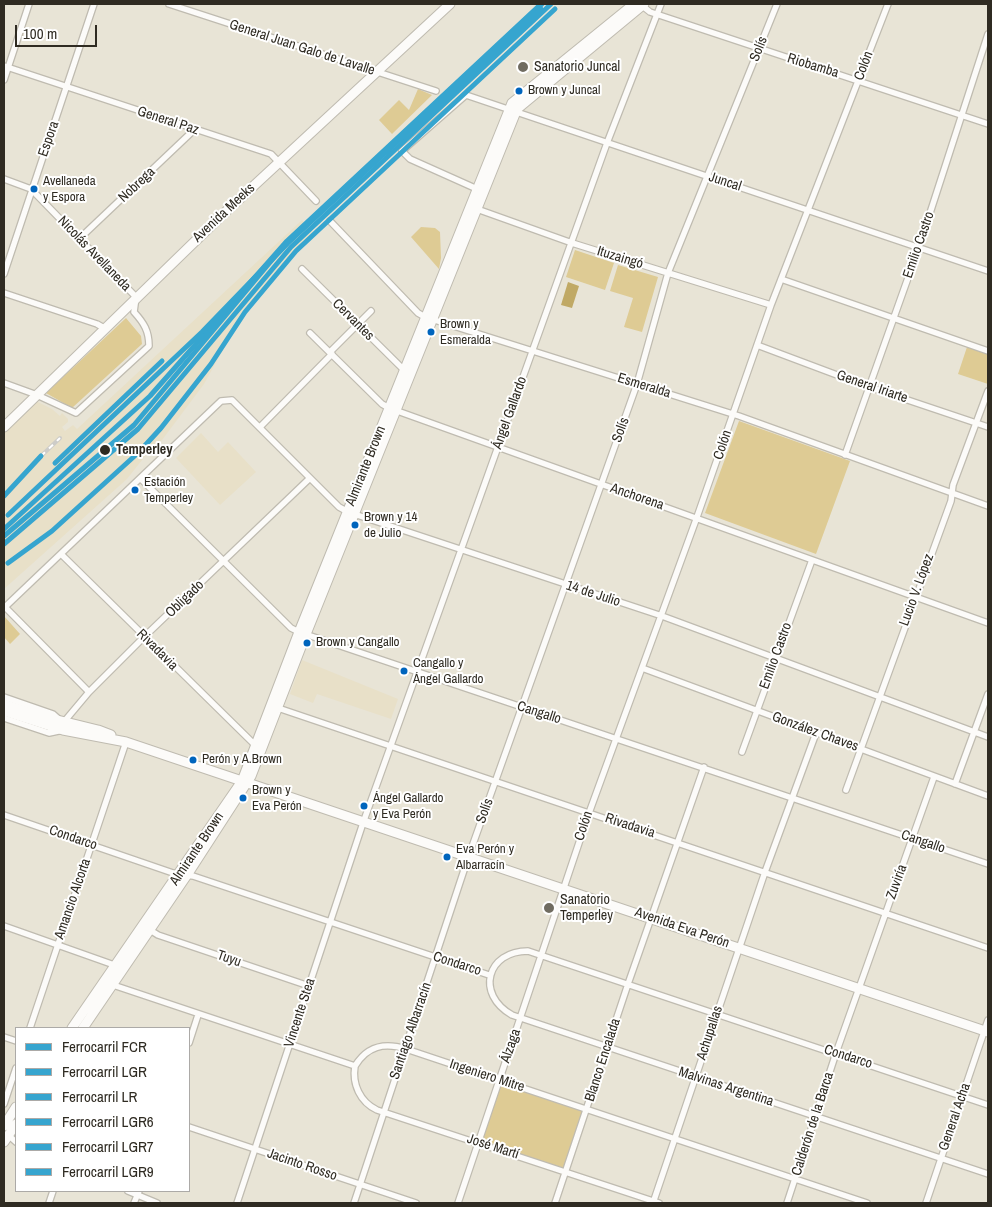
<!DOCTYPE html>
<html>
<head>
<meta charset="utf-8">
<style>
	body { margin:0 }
	#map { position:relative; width:992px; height:1207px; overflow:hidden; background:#e8e4d6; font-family:"Archivo Narrow",sans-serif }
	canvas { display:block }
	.frame { position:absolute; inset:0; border:5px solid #2f2b22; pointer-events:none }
	.legend { position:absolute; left:15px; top:1027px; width:175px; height:165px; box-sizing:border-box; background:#fff; border:1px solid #acaaa7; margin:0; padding:6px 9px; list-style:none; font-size:15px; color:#2f2b22 }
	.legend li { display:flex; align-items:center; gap:10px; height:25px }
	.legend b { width:25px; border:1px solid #acaaa7 }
	.scale { position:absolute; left:15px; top:25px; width:82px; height:22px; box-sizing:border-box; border:2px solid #2f2b22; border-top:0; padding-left:6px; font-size:15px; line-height:18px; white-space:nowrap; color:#2f2b22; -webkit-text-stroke:4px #fff; paint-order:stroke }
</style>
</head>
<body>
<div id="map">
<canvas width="992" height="1207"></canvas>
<div class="frame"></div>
<ul class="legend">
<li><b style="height:6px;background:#36a5cf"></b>Ferrocarril FCR</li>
<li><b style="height:6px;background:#36a5cf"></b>Ferrocarril LGR</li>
<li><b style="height:6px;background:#36a5cf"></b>Ferrocarril LR</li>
<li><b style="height:6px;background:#36a5cf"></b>Ferrocarril LGR6</li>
<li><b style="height:6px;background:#36a5cf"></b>Ferrocarril LGR7</li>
<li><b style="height:6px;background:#36a5cf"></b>Ferrocarril LGR9</li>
</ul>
<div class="scale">100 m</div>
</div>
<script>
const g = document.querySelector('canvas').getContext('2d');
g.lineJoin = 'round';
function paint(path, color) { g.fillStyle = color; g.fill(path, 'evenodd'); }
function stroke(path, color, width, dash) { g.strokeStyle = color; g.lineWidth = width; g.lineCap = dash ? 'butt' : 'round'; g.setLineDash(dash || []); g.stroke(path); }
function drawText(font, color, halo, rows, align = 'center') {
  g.font = font + ' "Archivo Narrow",sans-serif'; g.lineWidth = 4; g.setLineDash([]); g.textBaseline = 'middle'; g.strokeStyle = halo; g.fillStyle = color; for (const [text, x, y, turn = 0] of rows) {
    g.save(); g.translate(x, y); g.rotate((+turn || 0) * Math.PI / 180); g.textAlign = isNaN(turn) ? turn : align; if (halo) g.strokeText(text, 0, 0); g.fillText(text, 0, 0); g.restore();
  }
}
paint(new Path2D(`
	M302,220L313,231L244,312L204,384L162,440L146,455L127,479L4,589V432L36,401L52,409L60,416L62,413L68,419V422L62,427L65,431L73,425L77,429Z
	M201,433L218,452L228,442L256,472L220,505L176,458Z
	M302,660L398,699L391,719L317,694L313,703L290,694Z`), '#e8e0c8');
paint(new Path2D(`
	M418,89L432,95L392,134L379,120L399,100L409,110Z
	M421,227L435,228L440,232L441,258L439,269L411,237Z
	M575,250L614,263L605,290L566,277Z
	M618,265L658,277L642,332L624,327L633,298L610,291Z
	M126,318L141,336L142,344L72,408L46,393Z
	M967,347L988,354V384L958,374Z
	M739,421L850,461L816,554L705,513Z
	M4,616L20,634L10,644L4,637Z
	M499,1080L587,1109L566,1172L479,1142Z`), '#decb94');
paint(new Path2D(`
	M568,282L579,286L572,308L561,305Z`), '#c0a965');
const street = new Path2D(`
	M169,4L436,91
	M640,4L650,12L988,124
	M4,66L271,154L316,201
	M4,80L29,4
	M4,179L31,189L136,297L134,312C144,323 149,331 149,346L76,413L37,395L4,383
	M477,189L410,159L402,151L466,95L988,271
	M474,208L572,243L771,305
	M330,221L418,313L425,317L739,416L988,506
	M79,239L195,129
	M302,269L405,371
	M4,274L94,4
	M781,279L988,351
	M4,293L97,324L104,328
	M310,333L382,404L389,408L988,623
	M757,345L869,387L988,427
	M330,352L371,311
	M260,427L332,354
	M845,455L919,247L988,34
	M141,479L291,628L299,632L988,864
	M61,554L255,745
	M5,607L89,692
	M4,608L221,401L232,400L339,507L348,512L662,616L988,737
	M642,668L988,796
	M4,697L53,714L63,723L89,692L144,637L310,478
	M275,707L988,948
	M4,718L49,733L63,730
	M742,752L812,560
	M955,784L988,694
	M846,790L951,501L953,485L988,391
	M4,815L173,873L193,876L489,975
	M4,926L117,966
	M150,930L158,935L309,986
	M113,985L355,1066C367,1046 384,1042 406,1049L867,1203
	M30,1028L126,742
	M4,1037L16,1041
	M189,1043L198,1015
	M355,1066C352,1084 360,1102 377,1110L659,1203
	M4,1104L16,1068
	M988,1105L528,951C487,951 475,994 512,1015L988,1174
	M189,1127L416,1203
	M7,1134L16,1142
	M128,1191L157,1203
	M49,1203L53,1191
	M134,1203L139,1191
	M237,1203L363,823L607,143L661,4
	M354,1203L468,858L637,384L668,273L777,4
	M458,1203L589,813L697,517L771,305L888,4
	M555,1203L628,984L704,767
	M653,1203L765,872L816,733
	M787,1203L836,1053L934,777
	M926,1203L988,1020`);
const secondary = new Path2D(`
	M4,427L219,218L450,4
	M72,1028L242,781L299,632L512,103L634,4
	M83,1028L187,875L251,776L306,634L517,109L644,4
	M4,1126L16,1107
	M4,1142L16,1124`);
const primary = new Path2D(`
	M4,704L37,715L98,730L111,735
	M4,711L63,730L126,742L988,1032`);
stroke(street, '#bfbbb0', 8);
stroke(secondary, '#bfbbb0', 11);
stroke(primary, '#bfbbb0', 11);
stroke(street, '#fcfbf9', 5.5);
stroke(secondary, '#fcfbf9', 9);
stroke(primary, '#fcfbf9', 9);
const rail = new Path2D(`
	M41,456L60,438`);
stroke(rail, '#cdccc8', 4);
stroke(rail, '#fff', 2, [5.5]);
stroke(new Path2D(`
	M4,544L138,429L291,247L551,4`), '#36a5cf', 5);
stroke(new Path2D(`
	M8,563L52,531L139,452L161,428L211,364L245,312L296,251L555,9`), '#36a5cf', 5);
stroke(new Path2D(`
	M4,536L134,425L287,242L542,4`), '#36a5cf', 5);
stroke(new Path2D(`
	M55,463L162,361
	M4,529L150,396L287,241L541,4`), '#36a5cf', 5);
stroke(new Path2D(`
	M8,515L202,332L288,243L541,9`), '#36a5cf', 5);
stroke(new Path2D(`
	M4,496L41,456`), '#36a5cf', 5);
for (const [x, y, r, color] of [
	[523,67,6,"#706c61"],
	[519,91,4.5,"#0065bd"],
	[34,189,4.5,"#0065bd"],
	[431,332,4.5,"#0065bd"],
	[105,450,6,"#2f2b22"],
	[135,490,4.5,"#0065bd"],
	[355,525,4.5,"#0065bd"],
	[307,643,4.5,"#0065bd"],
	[404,671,4.5,"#0065bd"],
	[193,760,4.5,"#0065bd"],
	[243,798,4.5,"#0065bd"],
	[364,806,4.5,"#0065bd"],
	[447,857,4.5,"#0065bd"],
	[549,908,6,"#706c61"]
]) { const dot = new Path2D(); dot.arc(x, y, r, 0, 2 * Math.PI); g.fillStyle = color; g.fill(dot); stroke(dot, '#fff', 2); }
drawText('13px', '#2f2b22', '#fff', [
	["Brown y Juncal",528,91],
	["Avellaneda",43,182],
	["y Espora",43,198],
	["Brown y",440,325],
	["Esmeralda",440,341],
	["Estación",144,483],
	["Temperley",144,499],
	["Brown y 14",364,518],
	["de Julio",364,534],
	["Brown y Cangallo",316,643],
	["Cangallo y",413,664],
	["Ángel Gallardo",413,680],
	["Perón y A.Brown",202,760],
	["Brown y",252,791],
	["Eva Perón",252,807],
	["Ángel Gallardo",373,799],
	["y Eva Perón",373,815],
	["Eva Perón y",456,850],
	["Albarracín",456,866]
], 'left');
drawText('14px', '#2f2b22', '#fff', [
	["General Juan Galo de Lavalle",302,48,18],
	["Solís",759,49,-68],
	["Riobamba",813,66,17],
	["Colón",864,66,-69],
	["General Paz",168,121,18],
	["Espora",49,139,-71],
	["Juncal",725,182,18],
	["Nobrega",137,185,-43],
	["Avenida Meeks",224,213,-43],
	["Emilio Castro",919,245,-71],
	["Nicolás Avellaneda",94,254,46],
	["Ituzaingó",620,258,17],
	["Cervantes",353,320,45],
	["Esmeralda",644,386,17],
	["General Iriarte",872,387,19],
	["Ángel Gallardo",510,413,-70],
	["Solís",621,430,-70],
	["Colón",723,445,-71],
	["Almirante Brown",366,466,-68],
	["Anchorena",637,497,19],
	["Lucio V. López",917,590,-70],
	["14 de Julio",593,594,18],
	["Obligado",185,599,-44],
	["Rivadavia",157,650,45],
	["Emilio Castro",776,656,-70],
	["Cangallo",539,713,18],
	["González Chaves",815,732,20],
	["Solís",485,811,-70],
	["Colón",584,826,-71],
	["Rivadavia",630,826,18],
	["Condarco",73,838,19],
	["Cangallo",923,842,19],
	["Almirante Brown",197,849,-56],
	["Zuviría",897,882,-70],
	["Amancio Alcorta",73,899,-71],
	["Avenida Eva Perón",682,928,19],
	["Tuyu",229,959,19],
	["Condarco",457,964,18],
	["Vincente Stea",300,1013,-72],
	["Santiago Albarracín",411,1031,-71],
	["Achupallas",710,1033,-72],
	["Álzaga",511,1046,-71],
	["Condarco",848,1057,18],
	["Blanco Encalada",603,1060,-72],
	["Ingeniero Mitre",487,1076,18],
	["Malvinas Argentina",726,1087,18],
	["General Acha",955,1117,-71],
	["Calderón de la Barca",813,1124,-72],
	["José Martí",493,1147,18],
	["Jacinto Rosso",302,1165,19]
]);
drawText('14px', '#2f2b22', '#fff', [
	["Sanatorio Juncal",534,67],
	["Sanatorio",560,900],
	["Temperley",560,916]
], 'left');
drawText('bold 14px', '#2f2b22', '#fff', [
	["Temperley",116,450]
], 'left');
</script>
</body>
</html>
